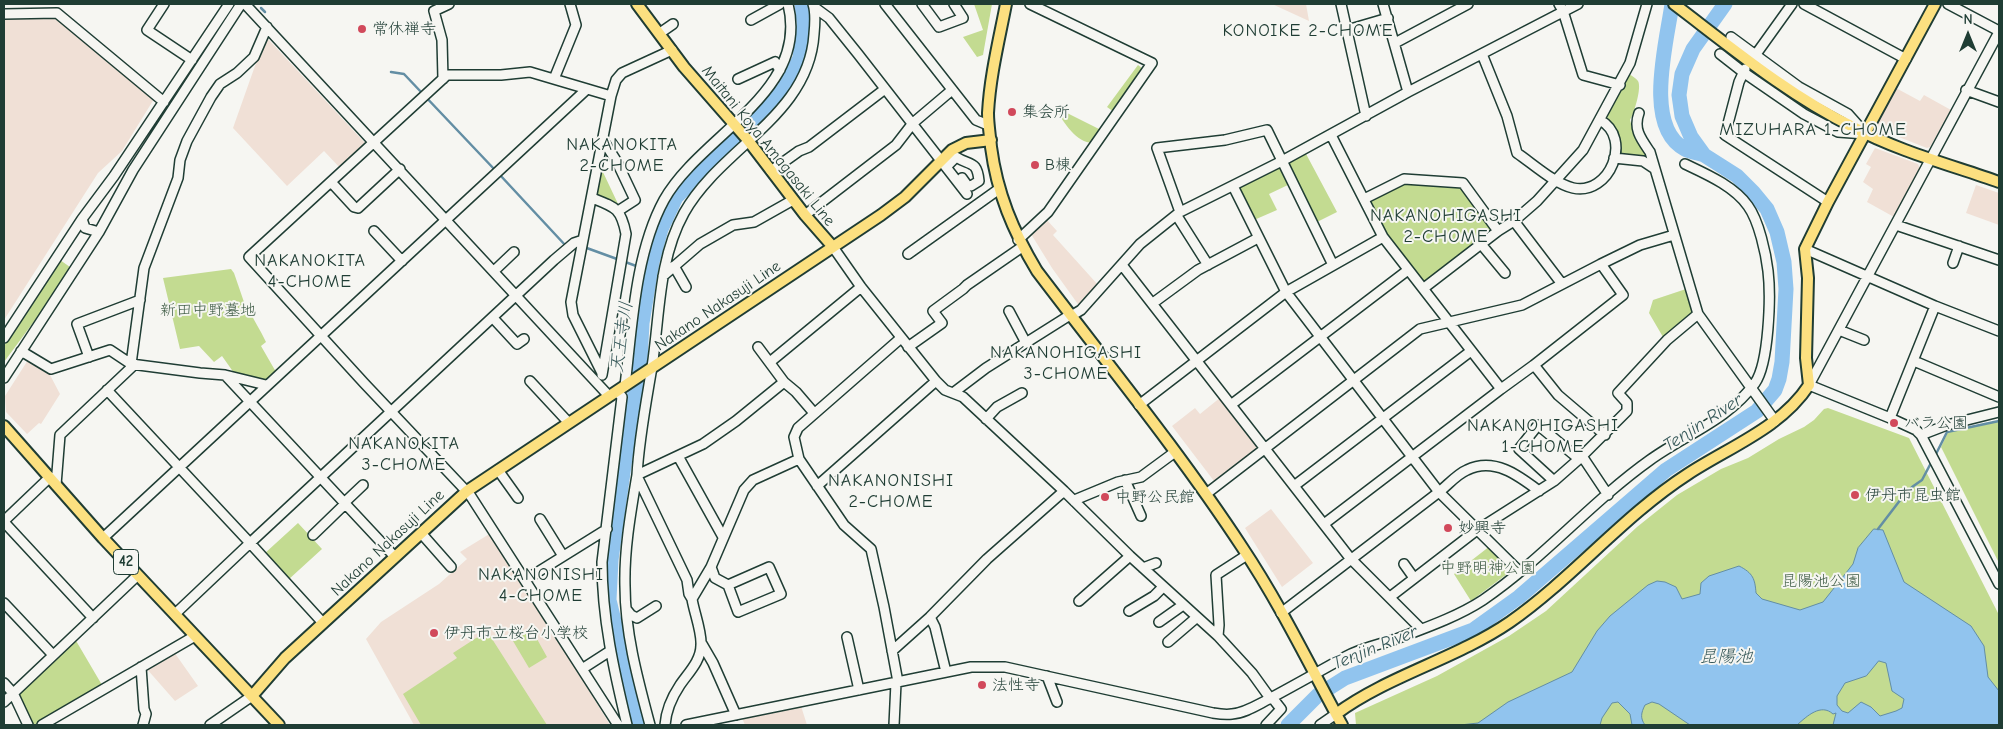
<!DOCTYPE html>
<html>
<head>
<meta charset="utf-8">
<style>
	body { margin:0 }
	#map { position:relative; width:2003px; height:729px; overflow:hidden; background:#f6f6f2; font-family:"Comic Neue",sans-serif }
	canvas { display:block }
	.frame { position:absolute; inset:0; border:5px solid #1f3d34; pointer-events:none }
	.north { position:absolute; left:1943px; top:10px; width:50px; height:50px; -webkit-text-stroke:4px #f6f6f2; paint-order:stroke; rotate:0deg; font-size:14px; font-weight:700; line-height:20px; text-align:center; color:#1f3d34 }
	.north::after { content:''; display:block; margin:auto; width:18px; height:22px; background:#1f3d34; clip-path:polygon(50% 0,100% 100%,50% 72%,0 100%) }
</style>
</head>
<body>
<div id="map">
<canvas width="2003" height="729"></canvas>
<div class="frame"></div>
<div class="north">N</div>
</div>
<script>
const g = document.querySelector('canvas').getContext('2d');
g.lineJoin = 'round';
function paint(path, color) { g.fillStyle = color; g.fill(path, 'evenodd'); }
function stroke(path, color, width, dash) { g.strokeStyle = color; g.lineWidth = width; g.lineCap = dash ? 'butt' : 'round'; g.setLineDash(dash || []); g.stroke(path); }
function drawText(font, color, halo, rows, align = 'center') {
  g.font = font + ' "Comic Neue","Klee One",sans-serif'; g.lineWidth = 4; g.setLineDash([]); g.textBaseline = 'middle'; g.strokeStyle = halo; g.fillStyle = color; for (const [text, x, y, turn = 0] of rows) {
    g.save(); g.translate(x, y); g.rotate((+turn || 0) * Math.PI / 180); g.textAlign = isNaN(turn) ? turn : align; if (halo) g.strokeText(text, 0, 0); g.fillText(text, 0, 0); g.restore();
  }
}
paint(new Path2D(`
	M1272,4H1306L1309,21Z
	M56,15L154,99L122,151L98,173L4,320V17Z
	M268,39L366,144L341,169L324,151L287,186L233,128L256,63L265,41Z
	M1894,87L1920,101L1924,95L1951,110L1930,147L1927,148L1873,127Z
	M1875,148L1918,164L1920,169L1894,217L1867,202L1873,189L1863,182L1871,167L1866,164Z
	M1976,185L1999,193V225L1966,213Z
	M1046,219L1057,231L1053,235L1099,286L1080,307L1052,268L1031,234Z
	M28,360L50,375L60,394L41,424L39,423L27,434L6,412L5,396Z
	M1221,397L1257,444V448L1214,481L1172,426L1195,408L1200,414Z
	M1271,509L1313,563L1282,587L1245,528Z
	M491,533L535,602L610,725H414L366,639L381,622L439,584L467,559L460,552Z
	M174,652L198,686L175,701L146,668Z
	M801,706L807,725H745L742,718Z`), '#f0e0d6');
paint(new Path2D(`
	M974,4H992L983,55L977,57L963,37L983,30Z
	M1138,65L1143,69L1114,112L1107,107Z
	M1629,74C1632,76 1636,78 1638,81C1642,88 1634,113 1630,120L1635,139L1645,150L1647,158L1641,156H1622C1615,147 1617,135 1612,125C1610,120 1607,119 1606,114Z
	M1057,108L1101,130L1093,143C1076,143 1064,122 1056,110Z
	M1305,152L1337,212L1317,222L1289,165V160Z
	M1278,167H1283L1290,184L1269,194L1277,210L1254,220L1239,190L1240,186Z
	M601,168L619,206L596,195Z
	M1406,182L1459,186L1463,188L1493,228V232L1426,283H1424L1387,237L1370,204L1371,200Z
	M60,260L70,267L38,316L4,362V346Z
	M231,269L234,273L245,305H247C252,318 260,329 266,342L261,346L276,372L266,381L234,373L222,356L214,362L199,346L180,349L163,278Z
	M1686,289L1695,311L1665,338L1663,337L1649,313L1653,300Z
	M1828,408L1909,438L1999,615V725H1356L1355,713L1437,676L1509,636L1546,611L1637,527L1677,495L1721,469L1748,458L1779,439L1804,427L1814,420L1824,409Z
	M1999,421V563L1941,447L1948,432Z
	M298,523L322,549L288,580L264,554Z
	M1490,546L1512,567L1511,571L1471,601L1454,574Z
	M532,630L547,657L529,668L513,641Z
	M487,631L547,725H421L403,694L457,658L453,653Z
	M75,639L102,685L37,725H32L18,696L19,692Z`), '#c3db91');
const water = new Path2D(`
	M1874,529L1883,530L1904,582L1971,626L1984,646L1988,677L1999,691V725H1833L1836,713L1833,714C1821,703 1807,716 1797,725H1690L1659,704L1652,702L1645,705C1641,713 1640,718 1645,725H1632L1630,714L1618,702L1612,703L1602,718L1600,725H1460L1478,723L1508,702L1572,672L1597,631L1610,616L1648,585L1657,581L1665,582L1676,587L1682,599L1700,594L1701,583L1709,576L1739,566C1753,573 1755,579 1756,593L1762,599L1800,610L1823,602L1853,564L1858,548ZM1879,661L1886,663L1892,691L1904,699L1902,708L1896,711L1880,716L1871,707L1861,702L1848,713L1842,711L1837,705V696L1845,683L1866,676Z`);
paint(water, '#91c4ee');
stroke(water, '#638ea4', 1);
stroke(new Path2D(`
	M261,8L265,12
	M391,72L404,74L495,170
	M500,175L566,246
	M584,247L650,271
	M1935,456L1947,432L1999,421
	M1878,529L1901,499L1912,487L1922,480L1932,461`), '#638ea4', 2.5);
stroke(new Path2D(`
	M1672,4C1667,41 1643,127 1685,149C1691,152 1698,153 1704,155
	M639,725L609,600L611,560L629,429L640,361L642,323L652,262L661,229L676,197L766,110L784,89L800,58L804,23L802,4
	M1288,725L1318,695L1345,678L1473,630L1519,597L1666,470L1757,411L1775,390L1779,379L1782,362L1786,289L1784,262L1777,232L1767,209L1753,192L1737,176L1704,155L1691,137L1682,116L1679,95L1682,74L1693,49L1725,4`), '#91c4ee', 15);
const minor = new Path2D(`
	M164,4L147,30L192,60
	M245,4L609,396
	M885,4L976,120L988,125
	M922,4L939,27L963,18L954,4
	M1341,4L1366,116
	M1383,4L1408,92
	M1559,4L1563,11L1583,75L1620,85
	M1804,4L1906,59
	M1948,4L1999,31
	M814,7L829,18L858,54L967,194
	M4,14L57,13L164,102
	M751,20L780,4
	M1347,30L1388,18
	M1999,32L1809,385L1890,418L1916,430L1921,435L1999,584
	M660,33L673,24
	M1731,37L1799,87L1848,114L1864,132
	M1395,43L1468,4
	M1482,54L1507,116L1517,153C1533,164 1555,184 1573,188C1610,196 1633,138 1600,120
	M1720,54L1743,72L1804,114L1838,132L1865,134
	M1754,57L1792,4
	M1745,69L1739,82L1725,135L1828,202
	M443,79L442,40L434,11L449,4
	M554,79L576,25L570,4
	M738,79L775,62L780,70
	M1966,90L1999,102
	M611,96L530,72L501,75H447L249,257L364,383L470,495L618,725
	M1639,113C1633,129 1641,139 1650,152L1698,314
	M603,140L617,162L635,200L618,211
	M1614,158L1643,161L1655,169
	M947,166L956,157C970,166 977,160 979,181L971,186L967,185L962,178
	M771,171L799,151L809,147L885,89
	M331,182L354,207L358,208L400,169
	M1233,186L1286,292L1439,492L1281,613
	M592,198C615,207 621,208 626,234L602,375
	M1364,199L1404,179L1463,183L1498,231
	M1180,212L1157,148L1225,140L1267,130L1333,265
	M805,215L896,145L913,123L952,90
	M1177,216L1208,265
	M82,219L85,228L99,232
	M1514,221L1562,284
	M1896,225L1999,260
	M374,231L402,261
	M1018,240L1048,212L1152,63L1030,4
	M1481,244L1505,273
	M833,247L861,287L936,381L945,390L963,397L1064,491L1130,556L1218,636L1252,673L1270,698L1274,700L1281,709L1266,725
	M1805,249L1935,306L1999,331
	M908,254L999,189
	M1953,263L1959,246
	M1122,265L1350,558L1421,629
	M674,266L686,287
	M494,271L514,252
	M663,276L700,244L733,225L754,222L793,200
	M1424,288L1498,231L1514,221L1537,201L1583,150L1630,63L1647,4
	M1153,303L1198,270L1258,238
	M1009,311L1026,343
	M1071,316L1081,310L1140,244L1180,212L1282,161L1408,92L1578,4
	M493,318L517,344L524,339
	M1839,330L1864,340
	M4,338L82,219L114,176L229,4
	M758,347L784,382L796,392L814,413
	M908,347L942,323L933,311L963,289L967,285L1022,247
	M21,351L51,369L110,350L131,364
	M89,357L77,324L140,300
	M1914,361L1999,397
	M770,362L861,287
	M602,373L573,315L571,302L611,96L616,80L622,73L672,50
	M225,375L395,557
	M4,378L99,232L133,170L241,4
	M530,381L569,423
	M784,382L736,421L703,444L637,475C639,439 646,403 652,367C660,315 658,260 684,213C721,147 809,116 814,34C815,24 816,13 813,4
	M266,385L225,375L200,373L131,364L144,268L178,178L180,160L187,141L211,97L220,84L237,73L254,57L267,27
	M625,386C632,327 635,253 664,200C701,134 810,93 788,4
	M1501,389L1534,365
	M107,390L250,543L554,260L574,243L583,240
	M617,391L622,397L602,562C602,618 614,671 627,725
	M953,393L986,368L1070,315
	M1232,404L1408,270
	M1139,405L1286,292L1383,237
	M1890,418L1935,306
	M986,419L997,407L1022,393
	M1605,435L1558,395L1534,365L1623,295L1601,264L1640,245L1674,235
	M1921,435L1947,425L1999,412
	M678,456L723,537
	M1582,456L1608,495
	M498,470L518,498
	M637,475C631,511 624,549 625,586C625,633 638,680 650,725
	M637,476L687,580L689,594L692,599
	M1125,480L1141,516
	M1554,481L1519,449L1538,425L1579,459L1627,411V403L1618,393L1667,340L1698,314L1775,421
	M56,485L60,435L135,364
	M817,486L936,381
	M1294,486L1471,351
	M1206,494L1420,329L1522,305L1601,264
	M1075,502L1077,499L1118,482L1141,477L1175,452
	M344,503L363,485
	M540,519L563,556
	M4,521L50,477
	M4,522L93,618
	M1324,524L1501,389L1383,237L1331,135
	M421,533L451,567
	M313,535L345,504
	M103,538L587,89
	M1404,564L1414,578
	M711,567L715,578L728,585L738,612L781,594L769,567L728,585
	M1143,568L1156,563
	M1519,571L1439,492C1448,485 1457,474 1467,470C1494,457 1518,475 1539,491
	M525,580L607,529
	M1390,597L1477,530L1554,481L1579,459
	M1079,601L1130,556
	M4,603L53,655
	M627,610L631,615L637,618L656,606
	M1129,611L1154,596L1163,587
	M175,614L250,543L323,623
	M930,617L935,627L946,672
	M1159,622L1183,605
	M1218,636L1219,625L1216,575L1247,555
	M847,637L859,690
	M1168,642L1196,618
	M702,644L713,663L736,715
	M892,651L930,617L987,559L1064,491
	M141,667L144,709L146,714L143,725
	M582,669L610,651
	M1047,676L1057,702
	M898,682L884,607L871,549L844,525L799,459L794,437L798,428L901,338
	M4,683L13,693L28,725
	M4,702L138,575
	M42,725L195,636
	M210,725L252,696
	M665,725C666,711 672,697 680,685C688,673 701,661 701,645C702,632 694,612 692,599L711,567L744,490L753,480L799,459
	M686,725L971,667H1005L1213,713C1219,714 1226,715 1232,714C1245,713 1257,705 1269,699C1295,685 1320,671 1345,657C1361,648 1378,645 1396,639C1425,628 1457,617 1483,600C1543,559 1591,502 1650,460C1686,434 1728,420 1755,383C1769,363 1771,296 1768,271C1766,254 1759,221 1748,206C1734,186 1706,174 1685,164
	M894,725L896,683
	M1320,725L1336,714`);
const major = new Path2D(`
	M637,4L684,67L747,139L805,215L833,247
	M1006,4C999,40 990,76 988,113C988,124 990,135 991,147C997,193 1013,231 1037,271C1106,362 1179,451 1242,547C1280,604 1310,666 1342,725
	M1674,4C1732,48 1787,94 1853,127C1898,151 1951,165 1999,182
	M4,426L103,538L279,725
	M252,696L285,658L467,491L881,215L905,197L952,150L966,143L991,140
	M1336,714C1389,675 1456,659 1510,622C1573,578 1623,516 1688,474C1729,447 1781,428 1809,385L1806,358L1808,278L1805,249L1828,202L1935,4`);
stroke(minor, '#1f3d34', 12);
stroke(major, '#1f3d34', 14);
stroke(minor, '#f6f6f2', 9);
stroke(major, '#fce080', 10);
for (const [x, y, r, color] of [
	[362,29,5,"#d1495b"],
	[1012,112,5,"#d1495b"],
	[1035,165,5,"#d1495b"],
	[1894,423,5,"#d1495b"],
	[1855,495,5,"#d1495b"],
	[1105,497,5,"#d1495b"],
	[1448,528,5,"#d1495b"],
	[434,633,5,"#d1495b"],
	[982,685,5,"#d1495b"]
]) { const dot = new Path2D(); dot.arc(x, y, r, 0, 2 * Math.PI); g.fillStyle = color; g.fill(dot); stroke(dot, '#f6f6f2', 2); }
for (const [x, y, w] of [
	[126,562,25]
]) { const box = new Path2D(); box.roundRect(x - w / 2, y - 12.5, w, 25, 4); g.fillStyle = '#f6f6f2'; g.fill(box); stroke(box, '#1f3d34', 1); }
drawText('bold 15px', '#1f3d34', null, [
	["42",126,562]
]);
drawText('16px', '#1f3d34', '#f6f6f2', [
	["常休禅寺",372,29],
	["集会所",1022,112],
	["B棟",1045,165],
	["バラ公園",1904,423],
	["伊丹市昆虫館",1865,495],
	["中野公民館",1115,497],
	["妙興寺",1458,528],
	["伊丹市立桜台小学校",444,633],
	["法性寺",992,685]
], 'left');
drawText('16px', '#1f3d34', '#f6f6f2', [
	["Maitani Koya Amagasaki Line",768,146,51],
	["Nakano Nakasuji Line",718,306,-34],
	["Nakano Nakasuji Line",388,543,-43]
]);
drawText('16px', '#405d47', '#f6f6f2', [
	["新田中野墓地",208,310],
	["中野明神公園",1488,568],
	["昆陽池公園",1821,581]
]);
g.letterSpacing = '1px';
drawText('18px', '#1f3d34', '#f6f6f2', [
	["KONOIKE 2-CHOME",1308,31],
	["MIZUHARA 1-CHOME",1813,130],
	["NAKANOKITA",622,145],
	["2-CHOME",622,166],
	["NAKANOHIGASHI",1446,216],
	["2-CHOME",1446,237],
	["NAKANOKITA",310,261],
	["4-CHOME",310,282],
	["NAKANOHIGASHI",1066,353],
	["3-CHOME",1066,374],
	["NAKANOHIGASHI",1543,426],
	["1-CHOME",1543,447],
	["NAKANOKITA",404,444],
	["3-CHOME",404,465],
	["NAKANONISHI",891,481],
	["2-CHOME",891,502],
	["NAKANONISHI",541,575],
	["4-CHOME",541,596]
]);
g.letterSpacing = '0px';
drawText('italic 18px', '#365859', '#f6f6f2', [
	["天王寺川",622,337,-82],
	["Tenjin River",1703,423,-33],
	["Tenjin River",1375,648,-22],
	["昆陽池",1726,657]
]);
</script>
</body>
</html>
